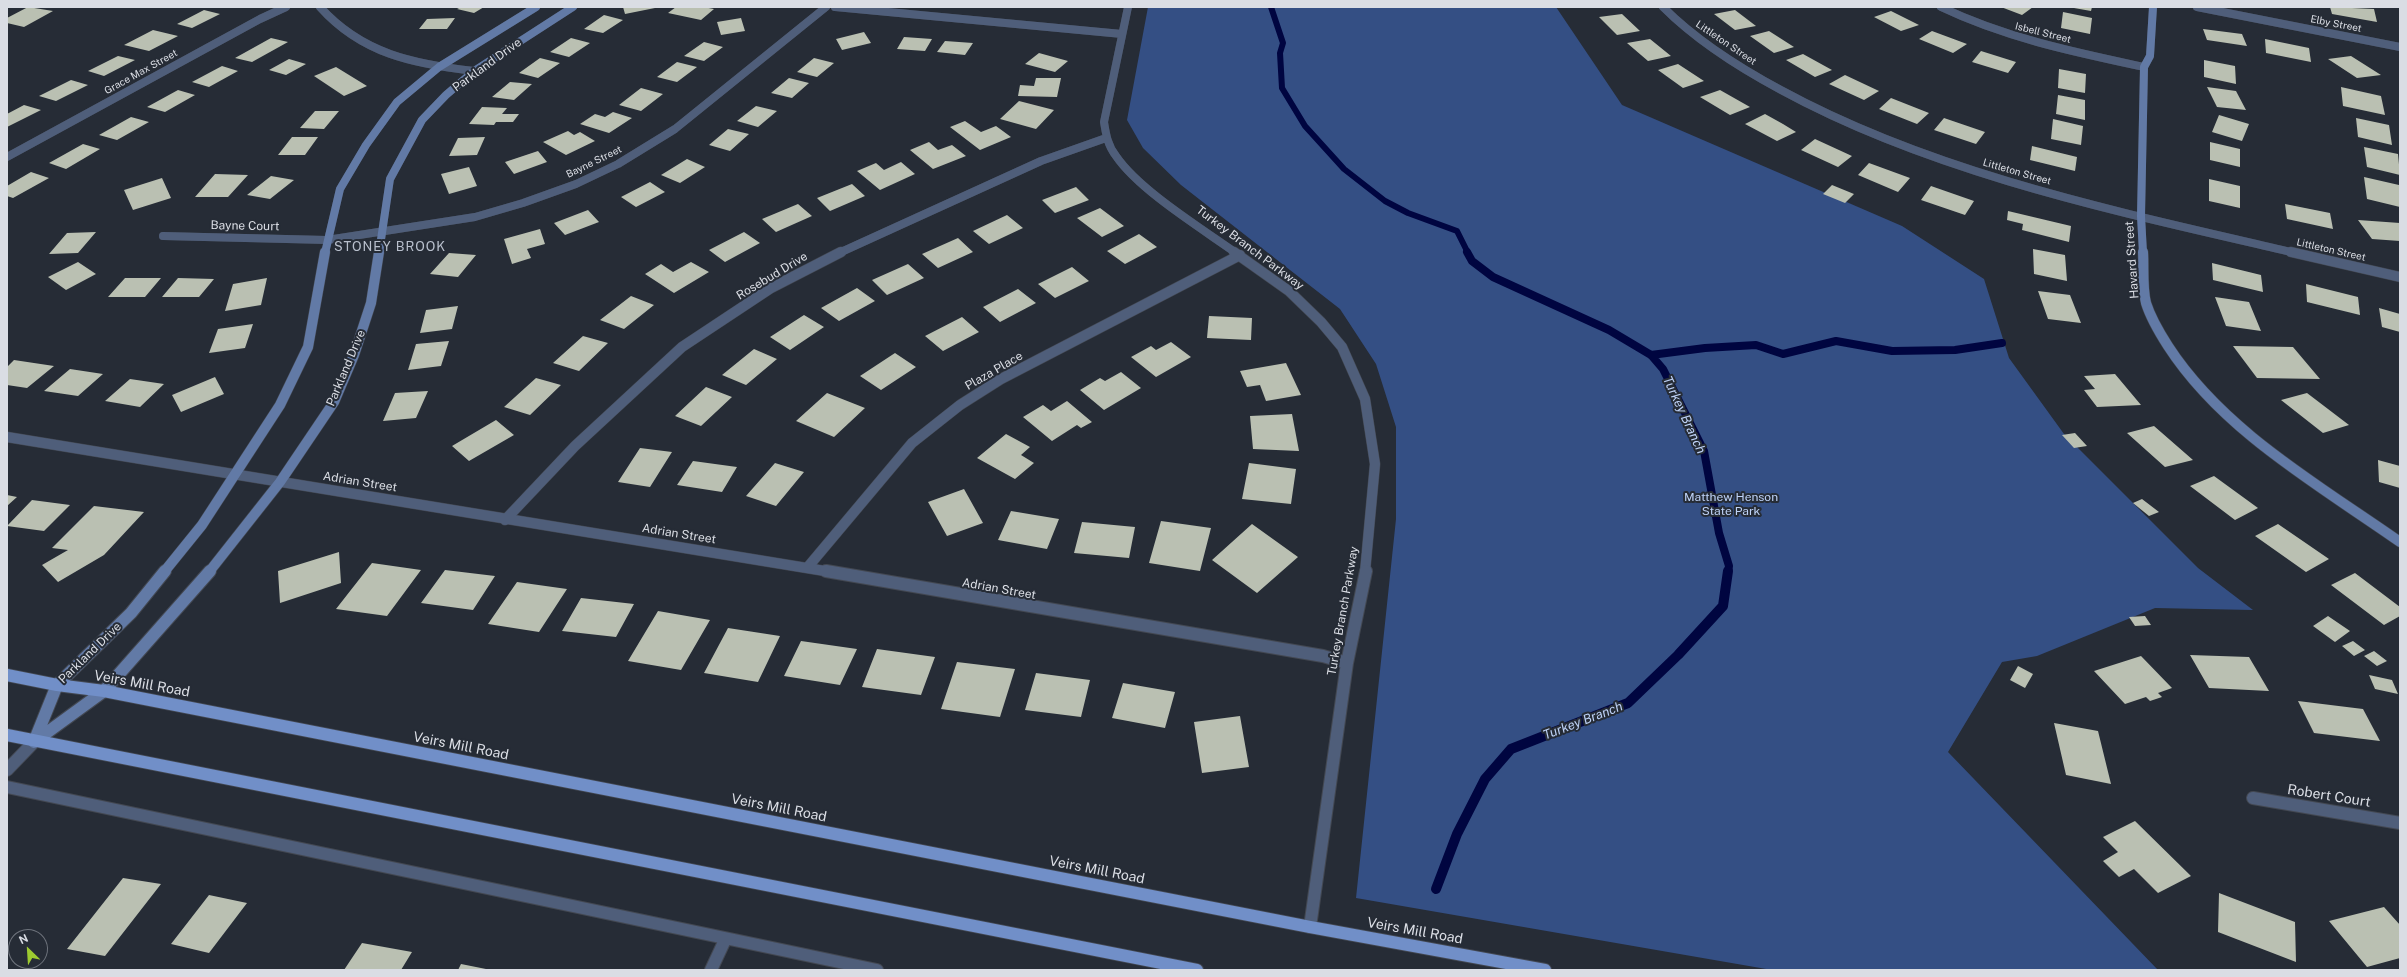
<!DOCTYPE html>
<html>
<head>
<meta charset="utf-8">
<style>
	body { margin:0 }
	#map { position:relative; width:2407px; height:977px; overflow:hidden; background:#262c36; font-family:"Public Sans",sans-serif }
	canvas { display:block }
	.frame { position:absolute; inset:0; border:8px solid #dadde4; pointer-events:none }
	.north { position:absolute; left:8px; top:929px; width:40px; height:40px; box-sizing:border-box; background:#262c36; border:1px solid #6e737c; border-radius:50%; rotate:335deg; font-size:11px; font-weight:700; line-height:16px; text-align:center; color:#dadde4 }
	.north::after { content:''; display:block; margin:auto; width:14px; height:18px; background:#9dca30; clip-path:polygon(50% 0,100% 100%,50% 72%,0 100%) }
</style>
</head>
<body>
<div id="map">
<canvas width="2407" height="977"></canvas>
<div class="frame"></div>
<div class="north">N</div>
</div>
<script>
const g = document.querySelector('canvas').getContext('2d');
g.lineJoin = 'round';
function paint(path, color) { g.fillStyle = color; g.fill(path, 'evenodd'); }
function stroke(path, color, width, dash) { g.strokeStyle = color; g.lineWidth = width; g.lineCap = dash ? 'butt' : 'round'; g.setLineDash(dash || []); g.stroke(path); }
function drawText(font, color, halo, rows, align = 'center') {
  g.font = font + ' "Public Sans",sans-serif'; g.lineWidth = 4; g.setLineDash([]); g.textBaseline = 'middle'; g.strokeStyle = halo; g.fillStyle = color; for (const [text, x, y, turn = 0] of rows) {
    g.save(); g.translate(x, y); g.rotate((+turn || 0) * Math.PI / 180); g.textAlign = isNaN(turn) ? turn : align; if (halo) g.strokeText(text, 0, 0); g.fillText(text, 0, 0); g.restore();
  }
}
paint(new Path2D(`
	M1148,7H1556L1622,105L1902,226L1984,279L2009,358L2064,434L2198,568L2253,610L2155,608L2037,656L2002,662L1948,752L2158,970H1772L1356,898L1396,519V427L1376,364L1340,309L1181,185L1143,148L1127,120Z`), '#344f84');
stroke(new Path2D(`
	M1271,7L1283,43L1280,53L1282,88L1305,126L1344,169L1385,201L1408,213L1457,231L1468,253`), '#000540', 6);
stroke(new Path2D(`
	M1467,252L1472,261L1493,277L1609,330L1651,355L1663,369L1704,451L1719,533L1729,566L1728,572
	M1651,355L1705,348L1756,345L1783,354L1836,341L1892,351L1955,350L2002,343`), '#000540', 8);
stroke(new Path2D(`
	M1436,889L1457,834L1485,779L1511,749L1628,703L1678,655L1723,606L1728,571`), '#000540', 10);
paint(new Path2D(`
	M28,7L53,11L24,27L7,23V18Z
	M461,7H484L474,13L457,9Z
	M623,7H654L655,8L625,14Z
	M676,7H703L714,9L701,20L668,13Z
	M2001,7H2033L2022,15Z
	M2074,7H2092L2091,11L2074,8Z
	M2330,7L2374,9L2377,22L2332,14Z
	M204,10L220,14L192,28L177,24Z
	M1735,10L1756,26L1735,30L1714,14Z
	M1891,11L1919,25L1901,31L1874,17Z
	M2063,12L2092,18L2090,34L2061,28Z
	M1622,14L1640,31L1617,35L1599,17Z
	M604,15L623,20L603,33L584,29Z
	M455,18L447,29H419L427,19Z
	M741,18L745,31L721,35L717,22Z
	M2203,29L2242,34L2247,46L2207,40Z
	M153,30L178,36L149,51L124,45Z
	M1769,31L1794,47L1774,53L1750,36Z
	M1932,31L1967,44L1953,53L1919,39Z
	M864,32L871,43L842,50L836,39Z
	M904,37L932,39L925,51L897,49Z
	M271,38L288,42L252,62L235,58Z
	M571,38L590,43L569,57L550,52Z
	M1650,39L1671,56L1648,61L1627,43Z
	M2265,39L2309,48L2311,62L2266,53Z
	M945,41L973,43L965,55L937,52Z
	M704,42L723,47L704,61L684,56Z
	M1981,51L2016,62L2008,73L1972,62Z
	M1039,53L1068,61L1055,72L1025,64Z
	M1803,54L1832,70L1815,77L1786,60Z
	M118,56L135,60L104,76L88,71Z
	M2351,56L2381,75L2357,78L2328,59Z
	M540,58L560,63L538,78L519,73Z
	M814,58L834,63L817,77L797,72Z
	M289,59L306,64L286,75L269,70Z
	M2204,60L2235,66L2236,84L2204,77Z
	M677,62L697,67L677,82L657,77Z
	M1678,64L1704,81L1683,88L1658,70Z
	M222,66L238,71L209,87L192,82Z
	M336,67L367,86L344,96L314,76Z
	M2059,69L2086,74L2085,93L2058,88Z
	M1845,75L1879,91L1864,100L1829,84Z
	M789,78L809,83L792,98L771,93Z
	M1036,78H1061L1057,97L1018,96L1020,85L1034,86Z
	M71,80L88,85L56,101L39,96Z
	M510,82L532,84L514,100L492,97Z
	M2207,87L2236,91L2246,110L2217,107Z
	M2341,87L2381,96L2385,115L2343,106Z
	M641,88L663,94L641,111L619,105Z
	M178,90L195,95L165,112L147,107Z
	M1720,90L1750,107L1730,115L1700,97Z
	M2058,95L2085,100V120L2056,114Z
	M1891,98L1929,113L1917,124L1879,109Z
	M1019,101L1054,110L1036,129L1000,119Z
	M24,105L41,110L7,127V114Z
	M756,106L777,111L758,127L737,121Z
	M482,107L507,108L502,114H519L513,122H496L494,125L469,124Z
	M315,111H339L324,129L300,128Z
	M613,112L632,118L609,133L580,124L595,114L605,117Z
	M1765,114L1783,124L1796,132L1777,141L1745,124Z
	M2219,115L2249,124L2242,141L2212,132Z
	M131,117L149,122L117,140L99,135Z
	M1944,118L1985,132L1976,144L1934,130Z
	M2356,118L2389,125L2392,145L2358,137Z
	M2053,119L2083,126L2081,145L2051,139Z
	M965,121L981,132L996,126L1011,137L980,150L950,127Z
	M728,129L749,134L730,151L709,145Z
	M568,131L574,135L580,132L595,141L566,155L543,142Z
	M292,137H318L305,155H278Z
	M485,137L477,155L449,156L458,138Z
	M1815,139L1852,156L1838,167L1801,150Z
	M929,142L938,150L952,145L966,156L933,169L910,150Z
	M2210,142L2240,149V167L2210,160Z
	M83,144L100,149L66,169L49,163Z
	M2032,146L2077,157L2075,171L2030,160Z
	M2364,147L2398,154L2400,175L2367,167Z
	M538,151L547,162L514,174L505,162Z
	M687,159L705,167L680,183L661,175Z
	M901,162L915,174L880,190L857,171L876,163L884,170Z
	M1869,163L1910,178L1898,192L1858,175Z
	M469,167L477,186L449,194L441,174Z
	M31,172L49,178L13,198L7,196V186Z
	M215,174L248,175L228,197H195Z
	M271,176L294,180L270,199L247,195Z
	M2364,177L2399,185L2400,207L2367,199Z
	M162,178L171,198L133,210L124,190Z
	M2209,179L2240,186V208L2209,201Z
	M650,182L665,192L636,207L621,197Z
	M852,184L865,196L830,211L817,198Z
	M1832,185L1854,194L1845,203L1823,194Z
	M1931,186L1974,201L1965,215L1921,200Z
	M1076,187L1089,200L1055,213L1042,200Z
	M798,204L812,216L776,232L762,219Z
	M2285,204L2330,213L2333,229L2287,219Z
	M1100,208L1124,226L1102,237L1077,218Z
	M588,210L599,222L565,235L554,223Z
	M2008,211L2071,226L2069,242L2022,230L2023,224L2007,220Z
	M1007,215L1023,228L989,244L973,231Z
	M2358,220L2400,223V241L2372,239Z
	M540,229L545,244L527,249L531,258L512,264L504,239Z
	M96,232L78,253L49,254L67,233Z
	M744,232L760,243L725,262L709,250Z
	M1139,234L1157,247L1125,264L1107,251Z
	M958,238L973,252L938,268L922,254Z
	M2033,249L2065,255L2067,281L2034,274Z
	M449,253L476,255L458,277L430,274Z
	M78,262L96,274L66,290L48,277Z
	M691,262L709,272L674,293L645,274L661,264L673,272Z
	M2212,263L2261,275L2263,292L2213,280Z
	M908,264L924,278L887,295L872,280Z
	M1072,267L1089,281L1055,298L1038,284Z
	M125,278H161L145,297H108Z
	M178,278L214,279L199,297H162Z
	M267,278L261,305L225,311L233,284Z
	M2306,284L2358,297L2360,315L2307,302Z
	M857,288L875,301L839,321L821,308Z
	M1018,289L1036,303L1000,322L983,307Z
	M2038,291L2070,295L2081,323L2048,319Z
	M631,296L654,305L624,329L600,320Z
	M2215,297L2249,302L2261,331L2226,326Z
	M458,306L452,329L420,333L426,310Z
	M2379,308L2400,314V332L2382,327Z
	M804,315L824,327L790,350L770,337Z
	M1209,316L1252,318L1251,340L1207,338Z
	M962,317L979,332L943,351L925,336Z
	M253,324L245,348L209,353L218,329Z
	M583,336L608,343L579,371L553,363Z
	M449,341L441,366L408,370L416,344Z
	M1171,342L1191,357L1156,377L1131,357L1151,346L1156,350Z
	M2233,346L2293,347L2320,379L2257,378Z
	M754,349L777,359L746,385L722,375Z
	M895,353L916,367L881,390L860,376Z
	M14,360L54,366L27,388L7,385V367Z
	M1286,363L1301,395L1266,401L1260,385L1247,387L1240,371Z
	M70,369L103,374L78,396L44,391Z
	M1121,372L1141,388L1104,410L1080,390L1100,378L1105,381Z
	M2115,374L2141,405L2097,407L2084,390L2095,389L2084,376Z
	M215,377L224,394L181,412L172,395Z
	M536,378L561,385L530,415L504,407Z
	M130,379L164,384L140,407L105,401Z
	M706,387L732,397L701,426L675,416Z
	M428,391L416,418L383,421L395,393Z
	M827,393L865,408L834,437L796,421Z
	M2307,393L2349,425L2323,433L2281,400Z
	M1067,401L1092,422L1081,428L1077,425L1052,441L1023,417L1043,405L1051,411Z
	M1292,414L1299,451L1253,449L1250,416Z
	M496,420L514,435L469,461L452,446Z
	M2154,426L2193,460L2165,467L2127,433Z
	M2075,433L2087,446L2074,448L2062,435Z
	M1006,434L1030,447L1021,455L1034,463L1015,479L977,458Z
	M640,448L672,452L650,487L618,482Z
	M2378,460L2400,466V488L2379,482Z
	M693,461L737,467L722,492L677,485Z
	M775,463L804,472L776,506L746,496Z
	M1249,463L1296,469L1291,504L1242,499Z
	M2214,476L2258,508L2235,520L2190,486Z
	M964,489L983,523L947,536L928,502Z
	M7,495L17,497L7,506Z
	M2142,499L2159,512L2149,516L2133,503Z
	M32,500L70,505L44,531L7,526Z
	M94,506L144,512L104,555L58,582L42,565L68,550L52,548Z
	M1011,511L1059,519L1047,549L998,540Z
	M1161,521L1211,528L1200,571L1149,563Z
	M1082,522L1135,527L1129,558L1074,553Z
	M1252,524L1298,557L1257,593L1212,560Z
	M2278,524L2329,559L2306,572L2255,536Z
	M339,552L341,583L280,603L278,571Z
	M372,563L421,570L387,616L336,609Z
	M445,570L495,576L473,610L421,603Z
	M2355,573L2400,607V616L2384,625L2331,585Z
	M517,582L567,589L539,632L488,624Z
	M581,598L634,604L616,637L562,631Z
	M658,611L710,620L681,670L628,661Z
	M2145,616L2151,625L2135,626L2129,617Z
	M2328,616L2350,631L2335,642L2313,626Z
	M728,628L780,636L758,682L704,673Z
	M801,641L857,649L840,685L784,676Z
	M2353,641L2365,650L2354,656L2342,646Z
	M877,649L935,657L921,695L862,687Z
	M2374,651L2387,661L2377,666L2364,656Z
	M2190,655L2249,657L2269,691L2209,688Z
	M2141,656L2172,688L2158,693L2162,697L2150,701L2146,697L2125,704L2094,671Z
	M957,662L1015,669L1000,717L941,709Z
	M2018,666L2033,674L2025,688L2010,680Z
	M1036,673L1090,680L1081,717L1025,710Z
	M2369,675L2392,680L2398,694L2375,689Z
	M1123,683L1175,692L1165,728L1112,718Z
	M2298,701L2363,709L2380,741L2314,733Z
	M1240,716L1249,767L1202,773L1194,722Z
	M2054,723L2098,731L2111,784L2066,775Z
	M2135,821L2191,876L2158,893L2134,869L2119,877L2103,861L2118,852L2103,837Z
	M123,878L161,884L105,956L67,949Z
	M2219,893L2295,922L2296,962L2218,932Z
	M209,895L247,903L209,953L171,944Z
	M2384,907L2400,925V958L2367,967L2329,921Z
	M362,943L412,952L401,970H344Z
	M461,964L486,969V970H458Z`), '#bac0b2');
const streetFar2 = new Path2D(`
	M320,7C362,54 414,64 474,71
	M835,7L1122,34
	M1128,7L1104,122C1106,135 1108,146 1116,156C1139,190 1201,228 1236,253
	M1663,7C1697,41 1738,67 1781,90C1937,175 2124,213 2296,253
	M1941,7C2006,38 2074,52 2144,67
	M2197,7L2400,47
	M7,157L260,19L286,7
	M163,236L327,240L475,217L523,203L576,184L618,164L675,129L826,7
	M839,253L1041,161L1106,138`);
const streetFar1 = new Path2D(`
	M1234,252L1289,291L1321,322L1342,347L1365,399L1375,464L1365,572
	M2291,252L2400,277
	M7,437L831,572
	M505,520L575,446L682,347L771,288L841,252
	M807,568L912,443L960,405L1001,379L1240,255`);
const street = new Path2D(`
	M826,571L1323,656L1347,663
	M7,770L34,742
	M7,787L877,970
	M2253,798L2400,823
	M1310,927L1347,663L1366,571
	M711,970L725,940`);
const secondaryFar2 = new Path2D(`
	M325,253L340,189L366,145L397,102L439,67L536,7
	M379,253L390,179L422,120L446,95L474,71L573,7
	M2143,253L2141,216L2144,67L2150,56L2153,7`);
const secondaryFar1 = new Path2D(`
	M2143,252C2144,268 2142,287 2146,303C2151,319 2159,332 2168,346C2223,431 2319,485 2400,542
	M164,572L202,525L280,405L308,347L325,252
	M209,572L280,482L334,402L354,355L371,303L379,252`);
const secondary = new Path2D(`
	M34,742L104,691L210,571
	M34,742L57,685L131,613L165,571`);
const primary = new Path2D(`
	M7,675L57,685L104,691L1310,927L1545,970
	M7,735L1197,970`);
stroke(streetFar2, '#434852', 8);
stroke(streetFar1, '#434852', 11);
stroke(street, '#434852', 14);
stroke(secondaryFar2, '#434852', 8);
stroke(secondaryFar1, '#434852', 11);
stroke(secondary, '#434852', 14);
stroke(primary, '#434852', 14);
stroke(streetFar2, '#4f5e7a', 8);
stroke(streetFar1, '#4f5e7a', 10);
stroke(street, '#4f5e7a', 12);
stroke(secondaryFar2, '#627aa6', 8);
stroke(secondaryFar1, '#627aa6', 10);
stroke(secondary, '#627aa6', 12);
stroke(primary, '#718fc8', 12);
drawText('10px', '#dadde4', '#262c36', [
	["Elby Street",2336,24,11],
	["Isbell Street",2043,33,14],
	["Littleton Street",1726,43,34],
	["Grace Max Street",141,72,-29],
	["Bayne Street",594,162,-26],
	["Littleton Street",2017,172,16],
	["Littleton Street",2331,250,13]
]);
drawText('12px', '#dadde4', '#262c36', [
	["Parkland Drive",487,65,-36],
	["Bayne Court",245,226,1],
	["Turkey Branch Parkway",1250,248,37],
	["Havard Street",2132,260,-94],
	["Rosebud Drive",772,276,-31],
	["Parkland Drive",346,368,-67],
	["Plaza Place",994,371,-30],
	["Adrian Street",360,482,9],
	["Adrian Street",679,534,9],
	["Adrian Street",999,589,10],
	["Turkey Branch Parkway",1343,611,-80],
	["Parkland Drive",90,653,-44]
]);
drawText('12px', '#bfd3f8', '#262c36', [
	["Matthew Henson",1731,497],
	["State Park",1731,511]
]);
g.letterSpacing = '1px';
drawText('13px', '#b9c0cd', '#262c36', [
	["STONEY BROOK",390,247]
]);
g.letterSpacing = '0px';
drawText('italic 13px', '#bed2f7', '#262c36', [
	["Turkey Branch",1684,415,65],
	["Turkey Branch",1583,721,-21]
]);
drawText('14px', '#dadde4', '#262c36', [
	["Veirs Mill Road",142,684,10],
	["Veirs Mill Road",461,746,11],
	["Robert Court",2329,796,9],
	["Veirs Mill Road",779,808,11],
	["Veirs Mill Road",1097,870,11],
	["Veirs Mill Road",1415,931,10]
]);
</script>
</body>
</html>
